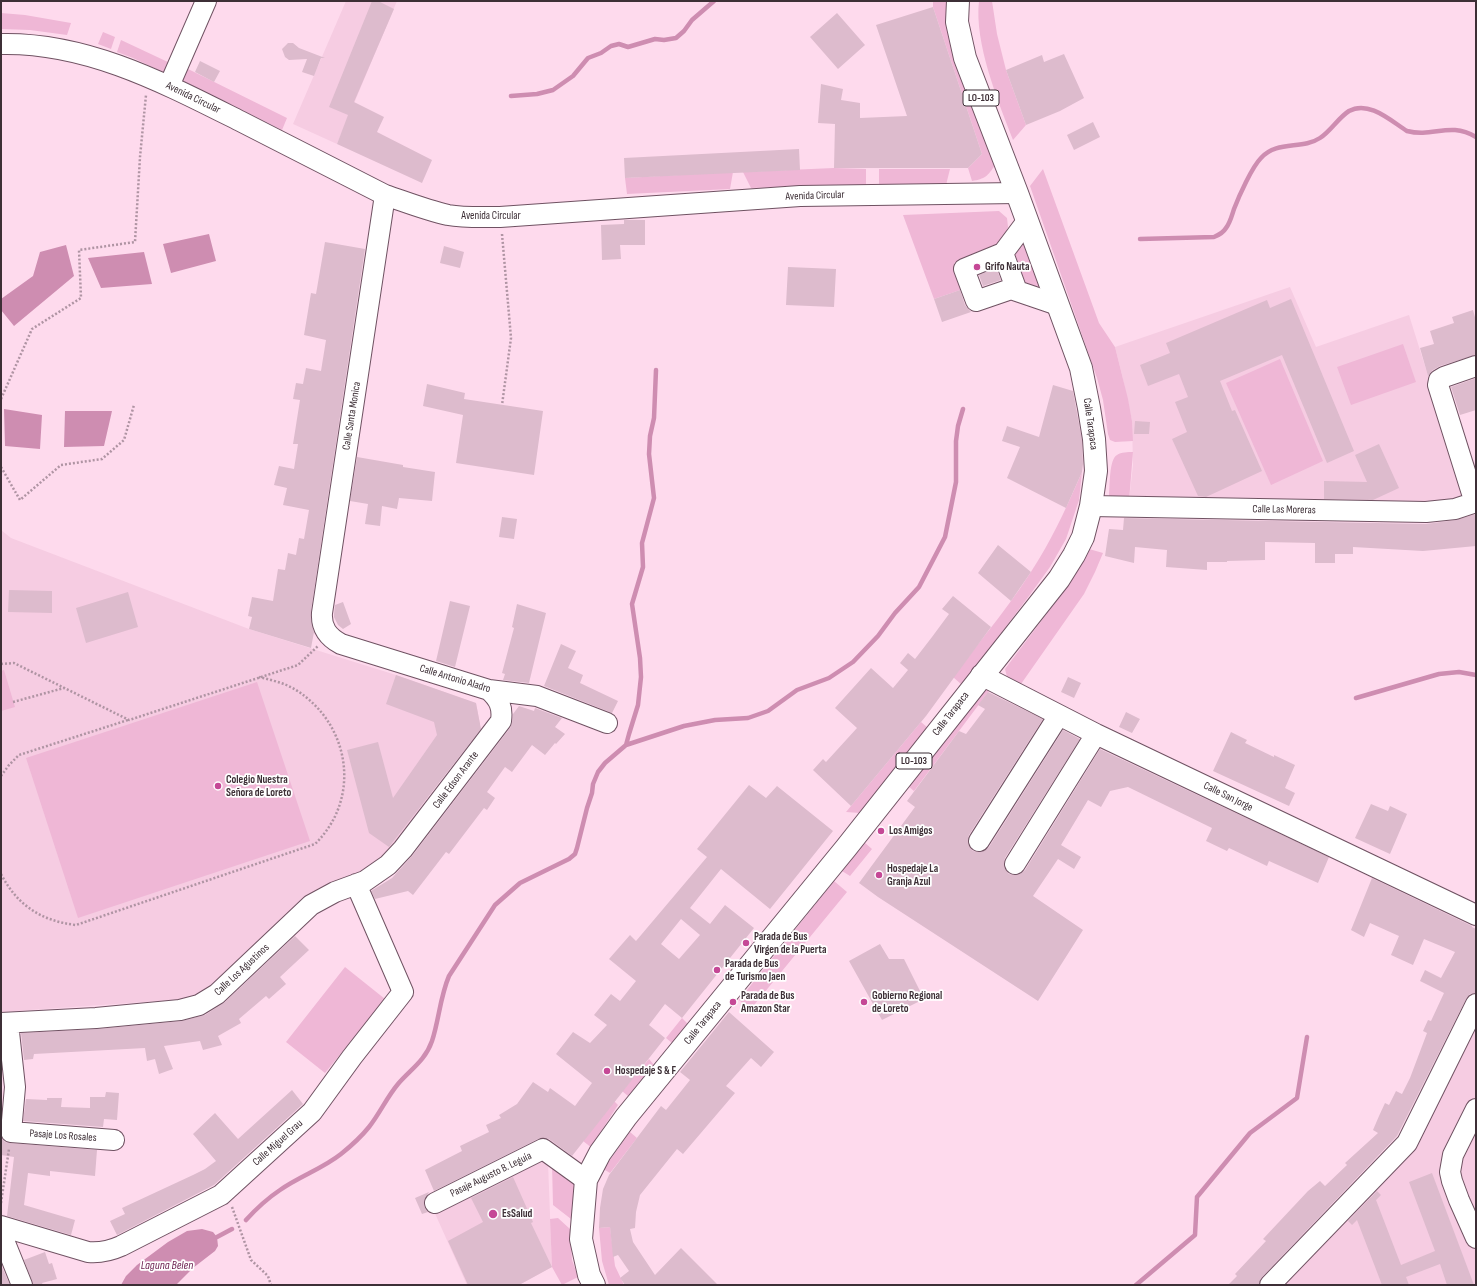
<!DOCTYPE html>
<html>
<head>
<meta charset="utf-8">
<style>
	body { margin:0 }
	#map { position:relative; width:1477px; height:1286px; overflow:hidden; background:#fedaed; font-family:"Sofia Sans Condensed",sans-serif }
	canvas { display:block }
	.frame { position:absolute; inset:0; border:2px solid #3d2f36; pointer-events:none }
</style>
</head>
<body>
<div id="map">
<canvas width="1477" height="1286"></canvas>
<div class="frame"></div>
</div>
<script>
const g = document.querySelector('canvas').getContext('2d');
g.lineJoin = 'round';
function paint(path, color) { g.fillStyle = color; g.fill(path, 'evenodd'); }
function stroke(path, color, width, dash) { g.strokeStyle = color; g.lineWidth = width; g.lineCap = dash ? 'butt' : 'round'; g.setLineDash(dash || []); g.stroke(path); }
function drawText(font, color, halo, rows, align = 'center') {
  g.font = font + ' "Sofia Sans Condensed",sans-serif'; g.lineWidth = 3.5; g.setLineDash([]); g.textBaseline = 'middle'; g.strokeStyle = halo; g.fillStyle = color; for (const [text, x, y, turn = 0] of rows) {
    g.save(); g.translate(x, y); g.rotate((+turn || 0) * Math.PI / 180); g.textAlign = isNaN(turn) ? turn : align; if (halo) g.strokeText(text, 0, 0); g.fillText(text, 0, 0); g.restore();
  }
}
paint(new Path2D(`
	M346,1H397L337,144L293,124Z
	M1290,287L1316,347L1409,315L1466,497L1449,502L1129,501L1133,465L1132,421L1122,375L1115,347Z
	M1,530L11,538L249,629L396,675L476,703L480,724L391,849L380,861L203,993L187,999L1,1012Z
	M1476,1018V1285H1279L1360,1199Z
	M544,1153L548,1163L552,1267L519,1285H467L433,1209Z`), '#f6cce2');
paint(new Path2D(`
	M933,1H949L995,165C988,176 985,179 972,181L968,168L982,154L933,7Z
	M979,1H992L997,34L1006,70L1026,125L1013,140C998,101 974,43 979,1Z
	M1,13L25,15L71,23L67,35L30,30L1,29Z
	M103,32L115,37L111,49L98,44Z
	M121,40L170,63L165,73L133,58L117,52Z
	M186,68L287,118L282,130L181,80Z
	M834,168L866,169V185L751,188L743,172Z
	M879,169H950L946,185L879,184Z
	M1043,169L1099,323L1115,347L1128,399L1132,421L1133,441L1115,442L1110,440L1108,434L1103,400L1097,378L1030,186Z
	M733,172L730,189L627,194L625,178Z
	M999,211L1007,218L1008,227L1000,246L954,263L963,289L934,299L903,215Z
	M1022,235L1042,292L1019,283L1011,258Z
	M1403,344L1416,382L1351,405L1337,367Z
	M1280,359L1323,461L1271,485L1226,383Z
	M1133,452L1129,501H1114L1109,495C1110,486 1109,459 1117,455C1121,452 1128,452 1133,452Z
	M1082,472L1079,500L1066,539L1050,567L1029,596L962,685L953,677C982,638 1014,601 1039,559C1056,531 1069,502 1082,472Z
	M1089,549L1103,553L1095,572L1084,594L1021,684L1007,677L1005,669L1067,587Z
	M4,670L15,707L1,711V671Z
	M257,682L310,841L78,918L26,758Z
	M985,687L989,691L914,791L908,786Z
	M921,722L928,728L860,813L846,812Z
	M864,842L872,849L850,876L842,871Z
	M834,881L847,892L750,1010L739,1000Z
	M345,967L385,999L325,1073L286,1042Z
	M682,1018L688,1024L672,1043L666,1038Z
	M649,1059L654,1065L628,1096L622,1091Z
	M614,1101L618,1105L596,1139L592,1148L583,1141Z
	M630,1132L637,1138L610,1173L605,1170V1167Z
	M552,1164L576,1177L571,1219L553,1205Z
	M558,1218L570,1229L572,1260L578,1277L562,1285L552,1267L550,1219Z
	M610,1227L615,1266L624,1285H609L602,1261L599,1228Z`), '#efb7d6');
paint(new Path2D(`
	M209,234L216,261L171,273L163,244Z
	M66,245L74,276L14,326L1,310V299L33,276L40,252Z
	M144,252L152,284L101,288L88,258Z
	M4,409L42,415L40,449L5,446Z
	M65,411H112L104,446L64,447Z
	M202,1229L213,1232L217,1237L218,1246L215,1251L193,1268L176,1285H121L126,1276L137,1265L168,1242L187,1231Z`), '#ce8db1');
stroke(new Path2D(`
	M511,96L537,94L553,90L573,76L588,58L601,53L611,46L619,44L628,47L655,39L664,40L676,38L684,31L692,20L714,1
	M1140,239L1214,237C1219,235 1223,233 1226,228C1230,223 1232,215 1234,209C1239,196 1252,167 1261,158C1277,140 1302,150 1320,138C1331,131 1338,118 1349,111C1369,100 1391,121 1407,131C1434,138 1449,121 1476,137
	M1356,698L1439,674L1459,672L1476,675
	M626,745L684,726L715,720L748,718L768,711L797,690L829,678L853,662L878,636L895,613L919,587L945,537L956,482V441L958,426L963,409
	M246,1220C256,1209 268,1198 280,1190C300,1176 322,1169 341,1154C351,1146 361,1137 369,1127C380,1113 387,1097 398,1084C411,1069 425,1061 432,1041C439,1020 440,997 449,976L495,905L520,883L569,859L575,854L577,848L587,808L592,793L593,784L598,772L605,763L626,745L629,734L638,705L641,677L640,658L632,604L643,567L642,543L654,498L649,454L650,436L654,418L656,370
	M217,1237L232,1229
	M1136,1285L1195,1235L1197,1197L1250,1133L1297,1098L1307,1037`), '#ce8db1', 4.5);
paint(new Path2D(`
	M372,1H378L394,9L354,102L384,117L377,132L432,160L422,183L337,144L348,115L329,107Z
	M933,7L982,154L968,168H834L835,124L818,123L821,84L843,89L841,100L860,103V118L907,116L876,25Z
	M837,13L865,45L838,69L810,37Z
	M288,43H293L299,48L325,58H321L314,76L302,72L307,59L289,60L285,57L282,49Z
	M1064,54L1084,98L1060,111L1026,125L1006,70L1042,55L1044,62Z
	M200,61L220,71L214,82L195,72Z
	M1093,122L1100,137L1074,150L1067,135Z
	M799,149L800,170L625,178L624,158Z
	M624,220H645V245H620L621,259L602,260L601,225L624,224Z
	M325,242L365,249L311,611V620L314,632L311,648L249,629L252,617L248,616L252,597L273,601L278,569L285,570L288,553L296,555L299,538L304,539L309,510L283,505L287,488L274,485L279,466L294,469L298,444H293L300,400L293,399L296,383L303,384L306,368L321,371L326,340L304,335L311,293L316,294Z
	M444,246L464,252L460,268L440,263Z
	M788,267L836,269L834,307L786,305Z
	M996,268L1001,280L983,286L979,275Z
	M960,290L965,305L971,312L942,322L934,299Z
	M1291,299L1354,451L1327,463L1282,355L1220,381L1232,411L1235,410L1262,471L1206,497L1198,496L1172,439L1187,432L1175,402L1188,397L1179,374L1148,386L1140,365L1170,353L1166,343L1267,300L1270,308Z
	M1473,310L1476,321V355L1440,366L1433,370L1428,376L1420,348L1434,344L1430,331L1454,323L1452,317Z
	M1476,378V410L1460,415L1451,387Z
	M427,384L465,393L464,399L543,411L534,475L456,463L463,415L423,406Z
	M1053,385L1073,391L1082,440L1083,464L1082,472L1066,508L1007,478L1020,447L1002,441L1007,426L1039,437Z
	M1135,421L1150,422L1149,434H1134Z
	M1379,444L1399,488L1373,500L1324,499V481L1367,482L1355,455Z
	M357,457L403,465V467L435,472L432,501L399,498L397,509L382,506L380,526L365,524L368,504L350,501Z
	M1476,514V546L1423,551L1353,547V554H1335V563H1315V543L1265,542V560L1227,561V562H1207V570L1166,567L1167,550L1135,547L1134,563L1105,556L1109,529L1123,530L1124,518L1426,524L1456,520Z
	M502,517L517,519L514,539L499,537Z
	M998,545L1031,572L1011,601L978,573Z
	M9,590L52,591V613L8,612Z
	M128,592L138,627L86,643L76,608Z
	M953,596L991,627L926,716L851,806L813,770L823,759L826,762L857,728L835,708L871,668L893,688L908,670L900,663L908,653L915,659L932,637L949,614L942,609Z
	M450,601L470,606L455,667L436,661Z
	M343,602L351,624L343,629L338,625L334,617V614L335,605Z
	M517,604L546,613L529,683L503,680L505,674L502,673L514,628L512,627Z
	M561,644L576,651L568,668L583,675L580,683L618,701L612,713L544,686Z
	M396,675L476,703L481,729L389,847L369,833L347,750L378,742L393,798L437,735L434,722L386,704Z
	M1068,677L1081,683L1074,698L1061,692Z
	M988,692L1043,719L969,835L968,840L969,846L973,851L979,852L984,851L989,847L1063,730L1080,739L1005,858L1004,863L1005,869L1009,874L1015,875L1020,874L1025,870L1100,749L1329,857L1318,883L1269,861L1267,866L1229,848L1227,851L1206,841L1212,828L1128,787L1110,791L1101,807L1088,800L1061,845L1081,857L1074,869L1058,859L1033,896L1083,930L1038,1001L878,897L859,883L915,807L907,801L959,731L966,734L985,709L978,705Z
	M519,706L534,711L535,708L562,718L555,727L565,734L556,744L555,743L545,755L532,745L512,772L505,767L487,792L495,798L487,810L484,808L449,854L446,852L413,895L408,891L375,899L371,891L392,878L412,856L510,728L512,722L513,714Z
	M1126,712L1140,719L1132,733L1119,727Z
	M1231,732L1247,740L1245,743L1274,757V755L1295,765L1285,788L1295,793L1289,806L1213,771Z
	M749,785L766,798L777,786L833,831L770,909L721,869L690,908L710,924L725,905L754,928L682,1018L665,1004L649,1025L665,1038L572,1156L549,1139L544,1138L538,1139L434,1191L425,1170L462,1151L460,1146L489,1132L486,1125L501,1118L499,1115L517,1104L533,1082L548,1092L550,1088L575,1106L592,1083L556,1054L573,1032L590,1043L607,1025L594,1015L611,994L620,1001L636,981L609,959L630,935L636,941L707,857L697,849ZM681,919L700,935L679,959L661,944Z
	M1371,804L1388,811L1390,806L1407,814L1390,854L1355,838Z
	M1372,878L1472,926V927L1476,929V993L1470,994L1466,999L1397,1136L1262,1277L1259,1285H1228L1237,1276L1235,1274L1266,1241L1263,1239L1308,1191L1320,1181L1325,1186L1347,1165L1345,1163L1378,1133L1373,1130L1379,1116L1385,1103L1389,1105L1396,1091L1402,1094L1410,1078L1427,1033L1423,1031L1428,1020L1431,1021L1444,993L1420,981L1425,970L1441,978L1455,952L1424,939L1413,965L1391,955L1399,936L1370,923L1364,937L1351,930Z
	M295,936L309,950L280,977L286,984L269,999L266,996L239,1019L241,1023L218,1036L222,1045L203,1050L200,1041L164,1046L173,1069L159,1074L155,1059L147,1061L145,1048L34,1054L33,1059L24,1060L21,1033L97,1029L181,1021L205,1015L225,1002Z
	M880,944L889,959H904L924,999L882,1020L849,961Z
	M729,1012L774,1052L761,1067L751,1058L726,1086L735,1093L683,1154L677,1149L640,1195L636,1212L635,1228L630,1229L633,1242L655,1275L681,1248L718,1285H625L620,1278L629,1271L618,1255L613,1257L610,1227L599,1228L600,1208L603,1189L609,1175L661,1106L666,1110L690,1080L680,1072Z
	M292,1090L303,1104L214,1185L117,1235L110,1221L125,1214L122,1208L193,1175L205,1169L216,1161L193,1134L215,1113L238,1139Z
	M106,1092L119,1093L117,1120L104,1119L103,1127L23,1121L26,1099L47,1100V1098H62L61,1107L90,1108V1097H105Z
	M1,1137L5,1142L10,1143L97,1150L95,1176L50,1171V1176L28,1173L24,1205L75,1220L71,1235L7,1216L14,1157L1,1155Z
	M1432,1173L1474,1285H1447L1440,1264L1406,1277L1409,1285H1382L1357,1220L1352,1225L1348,1221L1377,1191L1381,1195L1376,1200L1401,1265L1435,1251L1409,1182Z
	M513,1177L533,1222L531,1223L552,1267L519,1285H468L448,1241L483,1222L471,1198Z
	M429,1192L424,1202L425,1208L428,1212L422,1214L415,1198Z
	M45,1252L49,1264L52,1263L57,1279L42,1283L43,1285H33L24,1260Z
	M2,1267L10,1285H1V1268Z`), '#ddbbcd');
const minor = new Path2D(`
	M1,44C87,42 164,83 240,121C288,146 337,170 385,195C406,202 426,210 448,215C465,218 483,217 500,217L800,196L1017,193
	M169,86L206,1
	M385,195L322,613C321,628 328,637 341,644L489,690L537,696L607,723
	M1027,221L1003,253L964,269L976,301L1011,289L1058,305
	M1003,253L1017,291
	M1475,503L1438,385L1439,380L1444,377L1476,366
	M1091,506L1426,512L1455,509L1476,502
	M981,675L1096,734L1476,915
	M979,841L1059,715
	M1015,864L1096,734
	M1,1023L96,1018L180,1010L199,1005L217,994L311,905L335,892L365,881L388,865L403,849L501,721C503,707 499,699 489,690
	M8,1023L15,1087L11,1132L114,1140
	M1476,1109L1453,1155L1450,1172L1452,1181L1459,1200L1476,1238
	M435,1203L543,1149L586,1180
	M1,1226L88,1252C100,1253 110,1251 121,1246L221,1195L312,1112L352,1057L403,992L356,884
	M1,1233L22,1285
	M1270,1285L1407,1143L1476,1004`);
const major = new Path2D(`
	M594,1285L589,1275L581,1239L586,1180L600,1153L626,1117L846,848L1059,579L1074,555L1083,537L1091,506L1096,471L1094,439L1089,408L1081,368L1017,193L965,58L957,22L958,1`);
stroke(minor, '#6f5262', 22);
stroke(major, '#6f5262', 24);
stroke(new Path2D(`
	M502,234L511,338L502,405
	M1,399L32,329L81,298L79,250L135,242L140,157L146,95
	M1,467L20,500L61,465L102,459L124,440L134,405
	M1,664L14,663L129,720L298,665L318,646
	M13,702L64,688
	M1,776L9,765L19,755L128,720
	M1,874C17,905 41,921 76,925L315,844C362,798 350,724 296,690C285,683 271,680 259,677
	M1,1203L9,1149
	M232,1207L251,1260L268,1276L271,1285`), '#af94a3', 2.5, [2, 2]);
stroke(minor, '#fff', 20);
stroke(major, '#fff', 22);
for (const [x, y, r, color] of [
	[977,267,4,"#c54896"],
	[218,786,4,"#c54896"],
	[881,831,4,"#c54896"],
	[879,875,4,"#c54896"],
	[746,943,4,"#c54896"],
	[717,970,4,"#c54896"],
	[733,1002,4,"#c54896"],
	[864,1002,4,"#c54896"],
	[607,1071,4,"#c54896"],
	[493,1214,5,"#c54896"]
]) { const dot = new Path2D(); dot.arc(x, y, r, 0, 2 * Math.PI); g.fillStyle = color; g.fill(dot); stroke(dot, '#fff', 1.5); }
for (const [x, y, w] of [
	[981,98,36],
	[914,761,36]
]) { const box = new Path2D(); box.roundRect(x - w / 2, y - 8, w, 16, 3); g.fillStyle = '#fff'; g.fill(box); stroke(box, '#3d2f36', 1); }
drawText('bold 10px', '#3d2f36', null, [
	["LO-103",981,98],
	["LO-103",914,761]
]);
drawText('11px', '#3d2f36', '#fff', [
	["Avenida Circular",193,98,26],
	["Avenida Circular",815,196,-2],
	["Avenida Circular",491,216],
	["Calle Santa Monica",352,416,-81],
	["Calle Tarapaca",1090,424,82],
	["Calle Las Moreras",1284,510,1],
	["Calle Antonio Aladro",455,679,17],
	["Calle Tarapaca",951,714,-52],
	["Calle Edson Arante",456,780,-53],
	["Calle San Jorge",1228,797,26],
	["Calle Los Agustinos",242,970,-43],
	["Calle Tarapaca",703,1023,-51],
	["Pasaje Los Rosales",63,1136,4],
	["Calle Miguel Grau",278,1143,-42],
	["Pasaje Augusto B. Leguía",491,1175,-26]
]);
drawText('bold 11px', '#3d2f36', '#fff', [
	["Grifo Nauta",985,267],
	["Colegio Nuestra",226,780],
	["Señora de Loreto",226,793],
	["Los Amigos",889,831],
	["Hospedaje La",887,869],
	["Granja Azul",887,882],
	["Parada de Bus",754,937],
	["Virgen de la Puerta",754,950],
	["Parada de Bus",725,964],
	["de Turismo Jaen",725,977],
	["Parada de Bus",741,996],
	["Amazon Star",741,1009],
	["Gobierno Regional",872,996],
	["de Loreto",872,1009],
	["Hospedaje S & F",615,1071],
	["EsSalud",502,1214]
], 'left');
drawText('italic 12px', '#6c2050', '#fff', [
	["Laguna Belen",167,1266]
]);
</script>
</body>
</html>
